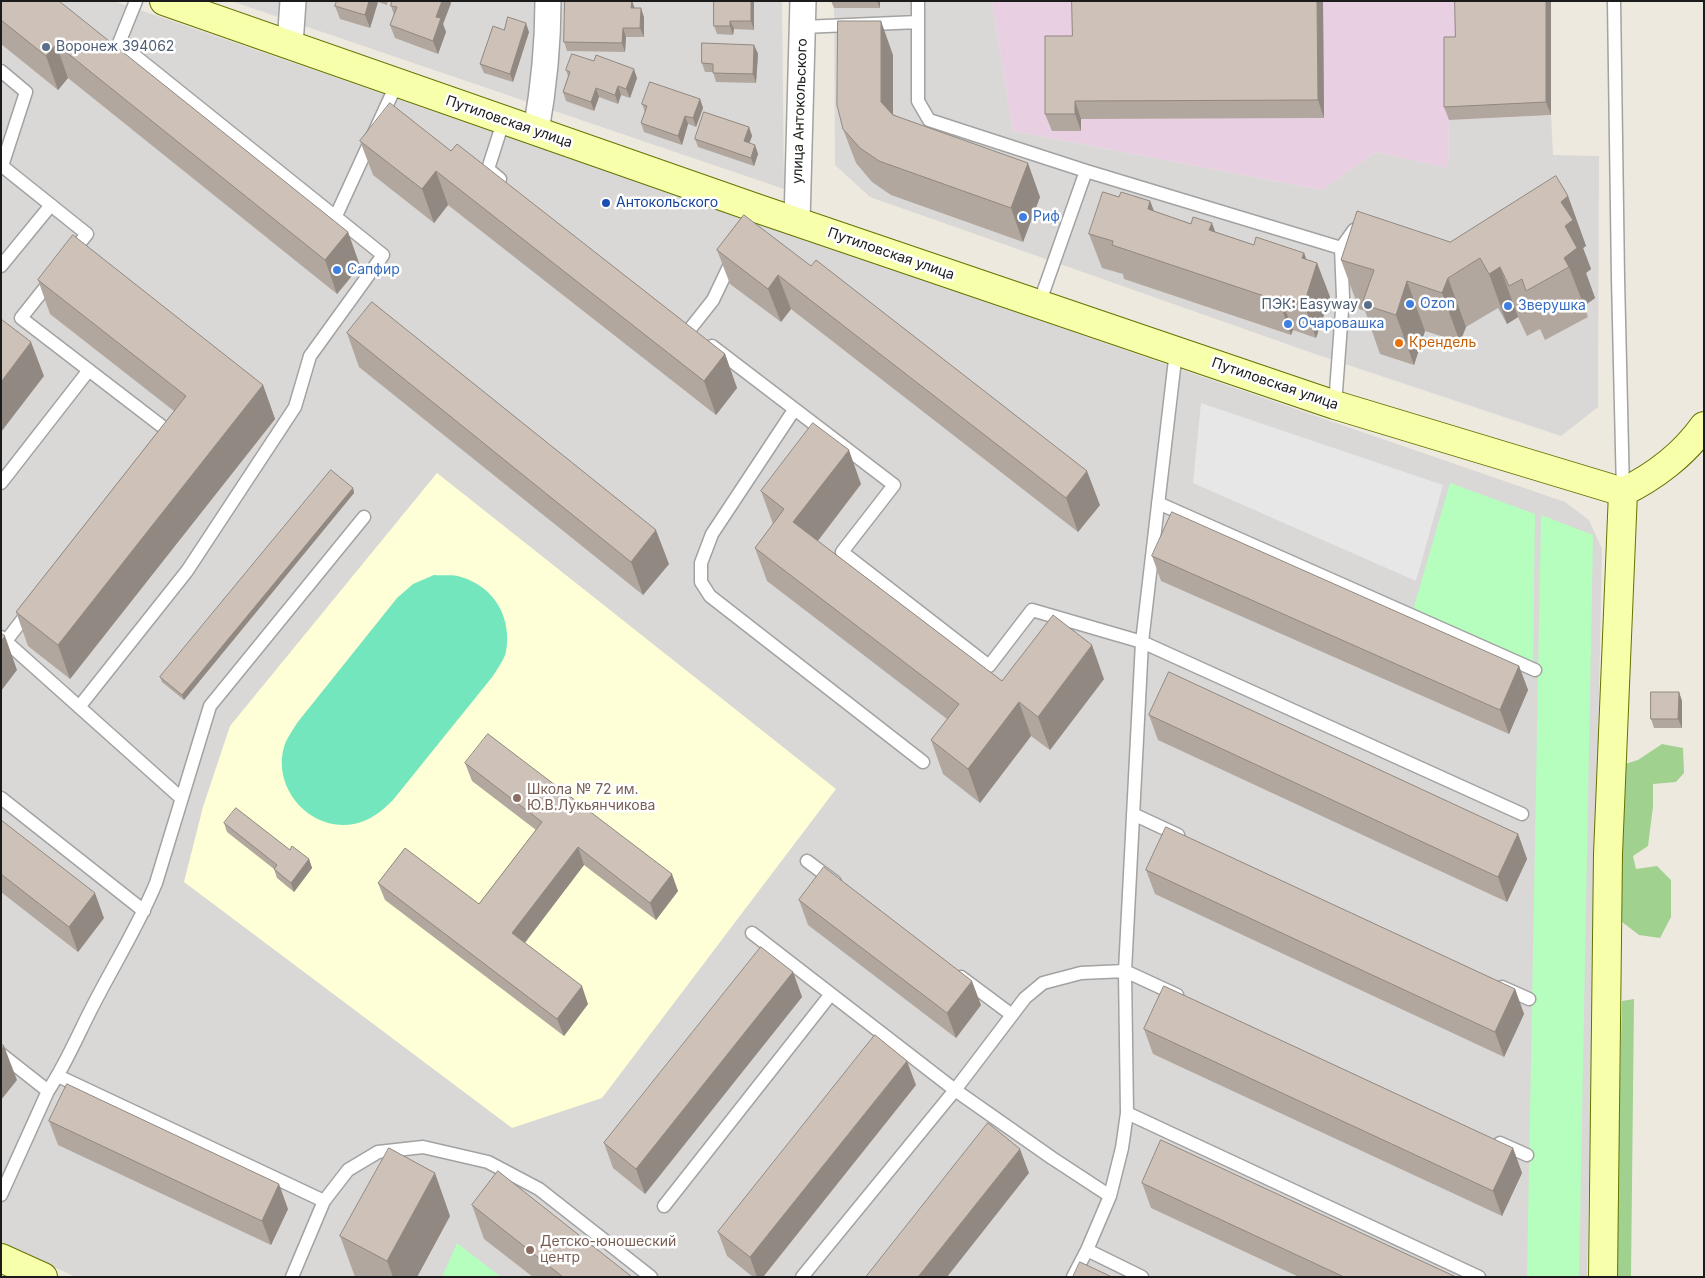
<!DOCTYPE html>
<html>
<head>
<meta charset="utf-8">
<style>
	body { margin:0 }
	#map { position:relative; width:1705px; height:1278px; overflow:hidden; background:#eee9df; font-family:Inter,sans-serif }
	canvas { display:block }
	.frame { position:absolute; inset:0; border:2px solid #1b1b1b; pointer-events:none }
</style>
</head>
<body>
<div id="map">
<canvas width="1705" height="1278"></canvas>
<div class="frame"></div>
</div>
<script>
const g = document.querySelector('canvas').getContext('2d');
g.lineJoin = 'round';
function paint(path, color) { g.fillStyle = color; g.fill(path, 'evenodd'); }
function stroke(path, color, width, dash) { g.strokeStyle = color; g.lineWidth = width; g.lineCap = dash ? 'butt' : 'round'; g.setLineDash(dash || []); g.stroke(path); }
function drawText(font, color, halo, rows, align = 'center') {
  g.font = font + ' Inter,sans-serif'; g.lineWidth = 5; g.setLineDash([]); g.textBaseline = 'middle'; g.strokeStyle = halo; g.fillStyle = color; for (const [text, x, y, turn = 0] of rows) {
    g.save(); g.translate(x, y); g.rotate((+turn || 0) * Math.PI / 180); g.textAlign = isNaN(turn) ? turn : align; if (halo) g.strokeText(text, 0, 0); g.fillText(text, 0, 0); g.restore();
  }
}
paint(new Path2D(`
	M1,1H114L1565,502L1589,520L1602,549L1587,1277H76L1,1243Z
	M231,1H782L784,189Z
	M834,1H992L1013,131L1322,190L1376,152L1448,168L1449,120L1551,115L1553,155L1599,156L1598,407L1561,436L1318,355L870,197L835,165Z`), '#d9d8d7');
paint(new Path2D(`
	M992,1H1551V115L1449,120L1448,168L1376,152L1322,190L1013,131Z`), '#e8d0e2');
paint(new Path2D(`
	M437,473L836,789L602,1098L512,1128L184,882L203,807L230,726Z`), '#feffd6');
paint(new Path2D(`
	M1662,744L1683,748L1684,773L1676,782L1653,784V807L1648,846L1633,856L1636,869L1657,866L1671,880V917L1660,938L1639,935L1622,922V765L1638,760Z
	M1634,999L1631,1277H1615L1622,1001Z`), '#a1d18f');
paint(new Path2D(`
	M1450,483L1535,514L1533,663L1413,610Z
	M1541,515L1593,535L1579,1277H1527Z
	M457,1243L501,1277H442Z`), '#b5febd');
paint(new Path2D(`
	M434,575C443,576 453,574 461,577C495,587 512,618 506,652C504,660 497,669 493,676L393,800C382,811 370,821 354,824C311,832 272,789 284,747C286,739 293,730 297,723L397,598L413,584Z`), '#74e6bd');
paint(new Path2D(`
	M1201,403L1443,485L1416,581L1193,483Z`), '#e7e7e7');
const lane = new Path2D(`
	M918,1V101L929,120L1086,171L1341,248L1354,230L1358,228
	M1614,1L1618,278L1623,492
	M803,27L918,22
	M1,71L26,92L2,166L87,234L70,255
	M500,179L488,169L504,119
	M335,218L397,83
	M1,266L51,205
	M52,279L21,318L168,431L162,439
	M1039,304L1086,171
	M690,329L713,300L733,258
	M712,346L894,485L842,552L989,666L1032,610L1142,642L1522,814
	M1335,405L1343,297L1341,248
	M794,410L712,534L701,563V582L710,596L923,762
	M1,483L89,370
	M1158,503L1535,670
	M1,637L181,798
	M6,641L29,611
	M79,707L187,571L295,407L310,356L383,255L119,43L136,1
	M1,798L144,911
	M1133,814L1178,835
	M807,861L835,882
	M752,933L955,1090L1052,1158L1110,1196
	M961,977L1012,1015
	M1502,987L1529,999
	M1,1054L48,1091
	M58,1076L324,1201L348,1170L378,1152L423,1147L488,1162L539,1189L651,1277
	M1127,1113L1479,1277
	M1500,1143L1527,1155
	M1,1195L48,1091C68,1061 81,1027 98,996C118,958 140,922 156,883L210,706L364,517
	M664,1206L831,994
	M1087,1250L1142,1277
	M292,1277L324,1201
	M802,1277L955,1090L1025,998L1043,983L1081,973L1125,971L1177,995
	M1073,1277L1087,1250L1110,1196L1122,1148L1127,1113L1125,971L1142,642L1176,351`);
const street = new Path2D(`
	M290,45L293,1
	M536,131C544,86 548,47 548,1
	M797,221L803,1`);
const secondary = new Path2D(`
	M164,1L756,208L1335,405L1623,492
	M1623,492C1654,477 1684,454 1704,426
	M1,1258L43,1277
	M1603,1277L1608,854L1623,492`);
stroke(lane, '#a2a2a2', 15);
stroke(street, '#a2a2a2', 28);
stroke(secondary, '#637300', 30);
stroke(lane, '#fff', 12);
stroke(street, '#fff', 25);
stroke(secondary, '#f8ffab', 28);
paint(new Path2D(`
	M1,1L348,232L360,266L337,294L68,78L58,90L1,44Z
	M337,1H388L387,5L378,2L370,28L340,19L335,6Z
	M392,1H450L451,3L443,24L446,32L438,54L395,38L390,25L394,15L391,6Z
	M565,1H632L634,8L644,17V37H626L625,52L567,51L564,42Z
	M754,1V30L734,29L733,35L717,34L714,26Z
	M831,1H880V8H834Z
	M1072,1H1323L1324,118L1081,119V131H1052L1045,114L1072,36Z
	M1455,1H1551V115L1449,120L1444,107L1455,37Z
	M529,32L513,82L484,73L480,64Z
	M754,45L758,54L756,83L716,82L713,72H705L702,63Z
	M893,55V114L1040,197L1023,242L891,195L872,182L856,163L843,129Z
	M566,70L637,78L630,98L621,95L618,104L599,97L594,111L566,101L563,92L568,76Z
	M700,99L703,108L696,127L688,124L682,145L644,132L641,123L645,112L642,104Z
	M749,127L752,136L749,143L755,145L758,154L754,166L698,147L695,139Z
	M360,141L451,151L725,354L737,388L716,415L448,205L434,223L373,175Z
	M1568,196L1586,246L1583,248L1591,269L1586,273L1595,298L1584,306L1588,317L1545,340L1540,329L1527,336L1518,317L1507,324L1498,308L1466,327L1460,342L1425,331L1414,365L1380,354L1365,311L1359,309L1341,260L1450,242Z
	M1119,197L1150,201L1154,211L1254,245L1304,253L1306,259L1317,263L1330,297L1316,338L1293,330L1291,335L1124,279L1123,274L1102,268L1089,234Z
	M744,215L1100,505L1078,532L791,309L781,322L730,284L717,250Z
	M38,280L263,385L275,419L70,679L28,646L16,612L174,411L50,314Z
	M347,333L669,564L643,595L359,367Z
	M861,484L818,541L1002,681L1104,679L1050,750L1031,736L980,803L943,774L931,740L947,719L767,581L755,548L773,524L761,491Z
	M353,488L354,493L184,700L162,682L160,677Z
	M1152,556L1519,666L1528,690L1509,734L1161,581Z
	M1679,692L1682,701V728H1654L1651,719Z
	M1149,715L1518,834L1527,859L1507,902L1158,740Z
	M465,763L678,891L656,920L584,865L525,943L588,1004L564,1036L385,900L378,883L479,904L536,830L472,781Z
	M1,820L104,918L78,952L1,892Z
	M224,823L290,850L309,859L312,868L294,892L277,878L274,869L227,832Z
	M1146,870L1515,989L1524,1014L1504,1057L1155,894Z
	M799,900L981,1005L956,1038L808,925Z
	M793,972L802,997L645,1194L613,1168L604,1143Z
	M1144,1029L1513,1148L1522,1173L1502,1216L1153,1054Z
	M916,1085L763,1277H753L727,1256L718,1232Z
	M49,1121L288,1209L271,1245L58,1145Z
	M1142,1183L1456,1277H1299L1151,1208Z
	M472,1205L632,1277H533L484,1239Z
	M450,1216L417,1277H355L340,1236Z`), '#b1a79e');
paint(new Path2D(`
	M369,1H377L378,2L370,28L365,15Z
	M442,1H450L451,3L443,24L446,32L438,54L433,41L436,17Z
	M632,1L635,9L631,8Z
	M751,1H754V30L751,21Z
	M877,1H880V8Z
	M1317,1H1323L1324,118L1318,100Z
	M1546,1H1551V115L1546,102Z
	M641,8L644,17V37L640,28Z
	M730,21L734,29L733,35L730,26Z
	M881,21L893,55V136L881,102Z
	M526,23L529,32L513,82L510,74Z
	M623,28L626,37L625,52L622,43Z
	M56,44L68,78L58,90L46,56Z
	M754,45L758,54L756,83L753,74Z
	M634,69L637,78L630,98L626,89Z
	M618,86L621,95L618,104L615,95Z
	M596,88L599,97L594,111L591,102Z
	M700,99L703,108L696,127L693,118Z
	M1075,101L1081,119V131L1075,114Z
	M685,116L688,124L682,145L678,136Z
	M749,127L752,136L747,150L744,141Z
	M755,145L758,154L754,166L751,158Z
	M1028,163L1040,197L1023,242L1011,208Z
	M436,171L448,205L434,223L422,189Z
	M1568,196L1586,246L1583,248L1591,269L1586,273L1595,298L1584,306L1569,267L1564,258L1565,226L1561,202Z
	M1150,201L1163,235L1148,209Z
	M1212,223L1224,256L1209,230Z
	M348,232L360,266L337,294L325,260Z
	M1304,253L1313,277L1317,263L1330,297L1316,338L1304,304L1302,258Z
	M1500,267L1518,317L1507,324L1489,274Z
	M778,275L791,309L781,322L768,289Z
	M1448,278L1466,327L1460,342L1442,293Z
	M1407,281L1425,331L1414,365L1396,315Z
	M1280,296L1293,330L1291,335L1279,301Z
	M31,342L44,376L1,432V382Z
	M725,354L737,388L716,415L704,381Z
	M263,385L275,419L70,679L58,645Z
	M849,450L861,484L806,556L793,522Z
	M1087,471L1100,505L1078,532L1066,498Z
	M353,488L354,493L184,700L182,695Z
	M656,530L669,564L643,595L631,562Z
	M5,636L17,670L1,691V641Z
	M1092,645L1104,679L1050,750L1038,717Z
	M1519,666L1528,690L1509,734L1500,710Z
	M1679,692L1682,701V728L1678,719Z
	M1019,702L1031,736L980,803L968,769Z
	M1518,834L1527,859L1507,902L1498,877Z
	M578,847L584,865L519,950L512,933Z
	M309,859L312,868L294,892L291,883Z
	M672,874L678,891L656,920L650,903Z
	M95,893L104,918L78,952L69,927Z
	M793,972L802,997L645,1194L636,1169Z
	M972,981L981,1005L956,1038L947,1013Z
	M582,986L588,1004L564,1036L557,1019Z
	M1515,989L1524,1014L1504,1057L1495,1032Z
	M4,1046L17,1080L1,1100V1050Z
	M907,1061L916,1085L763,1277H757L750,1257Z
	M1513,1148L1522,1173L1502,1216L1493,1191Z
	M1020,1149L1029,1173L947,1277H918Z
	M435,1173L450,1216L417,1277H393L387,1261Z
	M279,1184L288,1209L271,1245L262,1221Z`), '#908881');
const building = new Path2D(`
	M1,1H59L348,232L325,260L56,44L46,56L1,20Z
	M337,1H369L365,15L335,6Z
	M392,1H442L436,17L441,18L433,41L390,25L397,7L391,6Z
	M565,1H632L631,8H641L640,28H623L622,43L564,42Z
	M714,1H751V21H730V26H714Z
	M1072,1H1317L1318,100L1075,101V114H1045V36H1072Z
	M1455,1H1546V102L1444,107V37H1455Z
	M508,17L526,23L510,74L480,64L493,26L504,30Z
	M838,21H881V102L893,115L1028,163L1011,208L879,161L860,148L843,129L837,105Z
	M702,43L754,45L753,74L713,73V64L702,63Z
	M572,54L594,61L596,55L634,69L626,89L618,86L615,95L596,88L591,102L563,92L570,72L566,70Z
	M650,82L700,99L693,118L685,116L678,136L641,123L647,106L642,104Z
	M390,103L451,151L457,144L725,354L704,381L436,171L422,189L360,141Z
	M704,112L749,127L744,141L755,145L751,158L695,139Z
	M1556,176L1568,196L1561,202L1573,220L1565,226L1577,248L1564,258L1569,267L1526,291L1522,279L1509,286L1500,267L1489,274L1480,258L1448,278L1442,293L1407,281L1396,315L1362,304L1374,270L1341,260L1357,211L1450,242Z
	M1103,192L1119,197L1121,192L1150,201L1148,209L1191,224L1193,217L1212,223L1209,230L1254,245L1256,237L1304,253L1302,258L1317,263L1304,304L1280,296L1279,301L1112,245L1113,241L1089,234Z
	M744,215L811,266L816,260L1087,471L1066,498L778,275L768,289L717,250Z
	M73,235L263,385L58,645L16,612L186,396L38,280Z
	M372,302L656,530L631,562L347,333Z
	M1,319L31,342L1,382Z
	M813,423L849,450L793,522L1002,681L1053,615L1092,645L1038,717L1019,702L968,769L931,740L959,704L755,548L784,509L761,491Z
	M331,470L353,488L182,695L160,677Z
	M1172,512L1519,666L1500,710L1152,556Z
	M1,633L5,636L1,641Z
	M1169,672L1518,834L1498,877L1149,715Z
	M1651,692H1679L1678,719H1651Z
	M488,734L672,874L650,903L578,847L512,933L582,986L557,1019L378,883L405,848L479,904L542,822L465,763Z
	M236,808L290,850L292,846L309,859L291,883L274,869L277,865L224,823Z
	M1,820L95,893L69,927L1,874Z
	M1166,827L1515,989L1495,1032L1146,870Z
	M824,867L972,981L947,1013L799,900Z
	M761,947L793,972L636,1169L604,1143Z
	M1164,986L1513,1148L1493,1191L1144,1029Z
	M875,1035L907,1061L750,1257L718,1232Z
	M1,1044L4,1046L1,1050Z
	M67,1084L279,1184L262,1221L49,1121Z
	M988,1123L1020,1149L918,1277H866Z
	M1161,1140L1456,1277H1344L1142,1183Z
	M389,1148L435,1173L387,1261L340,1236Z
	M498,1171L632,1277H563L472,1205Z
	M1080,1262L1112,1277H1073Z`);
paint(building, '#cec2b8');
stroke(building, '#908881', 1);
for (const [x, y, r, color] of [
	[46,47,5,"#5c6f8a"],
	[606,203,5,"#1a4fb4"],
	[1023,217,5,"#3f7fe0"],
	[337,270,5,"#3f7fe0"],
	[1410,304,5,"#3f7fe0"],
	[1368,305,5,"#5c6f8a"],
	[1508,306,5,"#3f7fe0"],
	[1288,324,5,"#3f7fe0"],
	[1399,343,5,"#e8710a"],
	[517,798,5,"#8d6e63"],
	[530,1250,5,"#8d6e63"]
]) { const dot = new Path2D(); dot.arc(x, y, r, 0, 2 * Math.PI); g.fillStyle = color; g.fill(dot); stroke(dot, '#fff', 2); }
drawText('14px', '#4e5e75', '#fff', [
	["Воронеж 394062",56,47],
	["ПЭК: Easyway",1358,305,"right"]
], 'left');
drawText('14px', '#1b1b1b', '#fff', [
	["улица Антокольского",800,111,-88],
	["Путиловская улица",509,122,19],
	["Путиловская улица",891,254,19],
	["Путиловская улица",1275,384,19]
]);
drawText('14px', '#164399', '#fff', [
	["Антокольского",616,203]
], 'left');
drawText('14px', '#366cbe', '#fff', [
	["Риф",1033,217],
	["Сапфир",347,270],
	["Ozon",1420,304],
	["Зверушка",1518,306],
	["Очаровашка",1298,324]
], 'left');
drawText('14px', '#c56008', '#fff', [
	["Крендель",1409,343]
], 'left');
drawText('14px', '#785e54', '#fff', [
	["Школа № 72 им.",527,790],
	["Ю.В.Лукьянчикова",527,806],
	["Детско-юношеский",540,1242],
	["центр",540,1258]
], 'left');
</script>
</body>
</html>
